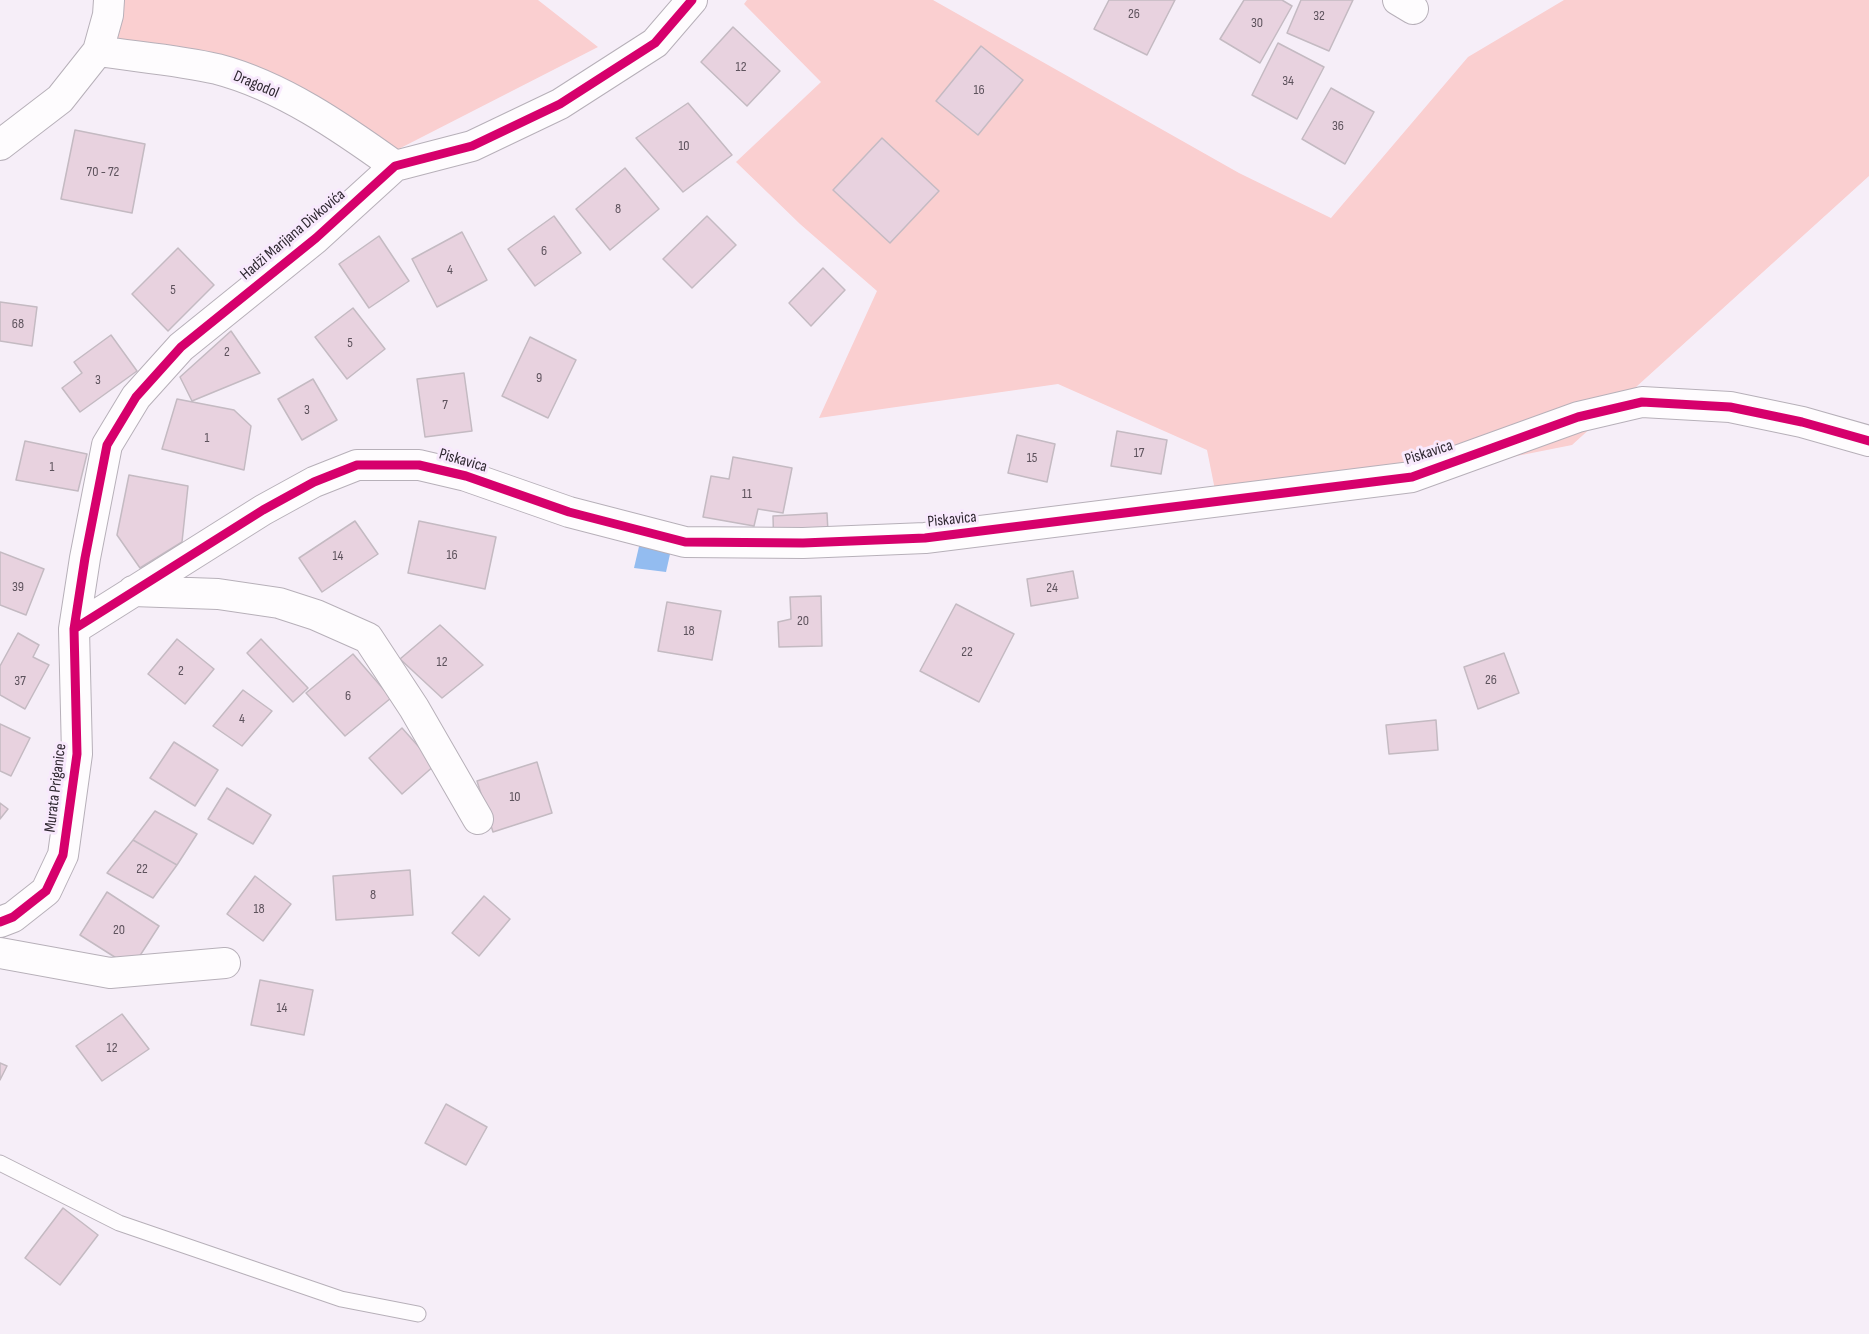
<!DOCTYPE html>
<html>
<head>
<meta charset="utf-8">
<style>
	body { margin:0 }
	canvas { display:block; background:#f6eef8 }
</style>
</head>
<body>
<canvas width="1869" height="1334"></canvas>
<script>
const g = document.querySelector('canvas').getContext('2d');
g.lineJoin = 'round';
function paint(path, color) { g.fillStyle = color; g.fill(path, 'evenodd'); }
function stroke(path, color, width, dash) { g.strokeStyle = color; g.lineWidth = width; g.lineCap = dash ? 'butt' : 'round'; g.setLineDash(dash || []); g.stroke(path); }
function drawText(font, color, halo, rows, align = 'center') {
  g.font = font + ' "Sofia Sans Condensed",sans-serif'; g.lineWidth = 6; g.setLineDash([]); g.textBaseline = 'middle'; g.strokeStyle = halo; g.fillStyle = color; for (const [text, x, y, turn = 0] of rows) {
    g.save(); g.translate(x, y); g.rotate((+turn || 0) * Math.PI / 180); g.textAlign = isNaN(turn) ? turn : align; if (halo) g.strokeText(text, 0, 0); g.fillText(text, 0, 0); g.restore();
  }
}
paint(new Path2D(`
	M108,0H538L598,47L381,158L259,84L124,65Z
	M747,0H933L1239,173L1331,218L1468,57L1564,0H1869V176L1572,445L1220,515L1207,450L1058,384L819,418L877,291L800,224L736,162L821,82L744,4Z`), '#facfd0');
paint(new Path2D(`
	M644,525L675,532L666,572L634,568Z`), '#93bcf0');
const building = new Path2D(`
	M1109,0H1175L1147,55L1094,29Z
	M1244,0H1282L1292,6L1260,63L1220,39Z
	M1301,0H1353L1329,51L1287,33Z
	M733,27L780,71L747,106L701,62Z
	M1278,43L1324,67L1297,119L1252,95Z
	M981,46L1023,80L978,135L936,101Z
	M1331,88L1374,112L1345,164L1302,139Z
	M688,103L732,155L683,192L636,138Z
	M75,130L145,144L132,213L61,199Z
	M882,138L939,191L890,243L833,190Z
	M625,168L659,209L610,250L576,209Z
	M554,216L581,253L535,286L508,249Z
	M707,216L736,245L692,288L663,259Z
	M462,232L487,280L437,307L412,259Z
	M379,236L409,281L369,308L339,264Z
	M178,248L214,285L168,331L132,294Z
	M823,268L845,290L811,326L789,303Z
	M0,302L37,307L32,346L0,341Z
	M353,308L385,349L347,379L315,337Z
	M231,331L260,373L192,401L180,377Z
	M111,335L137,371L80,412L62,388L82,373L74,362Z
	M530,337L576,360L548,418L502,396Z
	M464,373L472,431L425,437L417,379Z
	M313,379L337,420L302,440L278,399Z
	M177,399L234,410L251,426L244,470L162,449Z
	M1117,431L1167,440L1161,474L1111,466Z
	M1017,435L1055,444L1047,482L1008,473Z
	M25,441L87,454L78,491L16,480Z
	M733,457L792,468L783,513L758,509L754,526L703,517L711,476L729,479Z
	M129,475L188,486L182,542L140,568L117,535Z
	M827,513L829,551L774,553L773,516Z
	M355,521L378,554L322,592L299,558Z
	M419,521L496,537L485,589L408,573Z
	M0,552L44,569L26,615L0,605Z
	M1073,571L1078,598L1031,606L1027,579Z
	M821,596L822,646L779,647L778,622L791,619L790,597Z
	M667,602L721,611L712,660L658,651Z
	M956,604L1014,634L979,702L920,671Z
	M440,625L483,665L442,698L400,659Z
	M18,633L39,645L33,657L49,665L25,709L0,695V666Z
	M177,639L214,669L185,704L148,674Z
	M261,639L308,688L293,702L247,653Z
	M1504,653L1519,693L1478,709L1464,667Z
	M353,654L391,698L345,736L306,693Z
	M243,690L272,711L242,746L213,726Z
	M1436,720L1438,750L1389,754L1386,725Z
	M0,724L30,738L11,776L0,771Z
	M402,728L435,765L402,794L369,758Z
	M174,742L218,770L195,806L150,778Z
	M537,762L552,813L493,832L477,781Z
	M227,788L271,815L253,844L208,819Z
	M0,803L8,809L0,819Z
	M155,811L197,834L177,865L133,840Z
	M133,840L177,865L153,898L107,873Z
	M410,870L413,915L336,920L333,876Z
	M255,876L291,904L263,941L227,914Z
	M107,892L159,926L132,968L80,935Z
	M484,896L510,919L479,956L452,933Z
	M260,980L313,990L304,1035L251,1025Z
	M122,1014L149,1049L102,1081L76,1046Z
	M0,1063L7,1066L0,1080Z
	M446,1104L487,1127L466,1165L425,1143Z
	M63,1208L98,1235L60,1285L25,1258Z`);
paint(building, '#e8d2df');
stroke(building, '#c4bac2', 1.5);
const service = new Path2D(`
	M0,1163L119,1223L341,1299L418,1314`);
const minor = new Path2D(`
	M1398,0L1413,9
	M98,51L108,15L109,0
	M0,145L60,99L98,51C138,57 179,60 217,69C282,86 342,128 395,166
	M133,591L218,594L279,603L316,615L368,638L414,708L478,819
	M74,629L263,510L314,482L357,465H419L466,476L569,512L685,542L803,543L925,538L1412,477L1578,417L1642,402L1730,407L1802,422L1869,441
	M0,922L13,917L46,891L63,855L77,754L74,629L85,558L107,445L136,397L181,347L316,238L395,166L472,146L560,104L655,43L692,0
	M0,953L110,973L225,963`);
stroke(service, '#b7b0b9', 17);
stroke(minor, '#b7b0b9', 32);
stroke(service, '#fefcfe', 15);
stroke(minor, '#fefcfe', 30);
stroke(new Path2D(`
	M74,629L263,510L314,482L357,465H419L466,476L569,512L685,542L803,543L925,538L1412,477L1578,417L1642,402L1730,407L1802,422L1869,441
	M0,922L13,917L46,891L63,855L77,754L74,629L85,558L107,445L136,397L181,347L316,238L395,166L472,146L560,104L655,43L692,0`), '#d6006c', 9);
drawText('14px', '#5d525c', null, [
	["26",1134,14],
	["32",1319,16],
	["30",1257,23],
	["12",741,67],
	["34",1288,81],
	["16",979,90],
	["36",1338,126],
	["10",684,146],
	["70 - 72",103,172],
	["8",618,209],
	["6",544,251],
	["4",450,270],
	["5",173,290],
	["68",18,324],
	["5",350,343],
	["2",227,352],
	["9",539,378],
	["3",98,380],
	["7",445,405],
	["3",307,410],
	["1",207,438],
	["17",1139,453],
	["15",1032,458],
	["1",52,467],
	["11",747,494],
	["16",452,555],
	["14",338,556],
	["39",18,587],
	["24",1052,588],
	["20",803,621],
	["18",689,631],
	["22",967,652],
	["12",442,662],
	["2",181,671],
	["26",1491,680],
	["37",20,681],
	["6",348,696],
	["4",242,719],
	["10",515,797],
	["22",142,869],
	["8",373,895],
	["18",259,909],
	["20",119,930],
	["14",282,1008],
	["12",112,1048]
]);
drawText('16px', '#2f2831', '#f8e9fd', [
	["Dragodol",256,85,23],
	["Hadži Marijana Divkovića",293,235,-40],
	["Piskavica",1429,453,-18],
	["Piskavica",463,461,16],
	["Piskavica",952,520,-6],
	["Murata Priganice",56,788,-83]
]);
</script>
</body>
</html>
